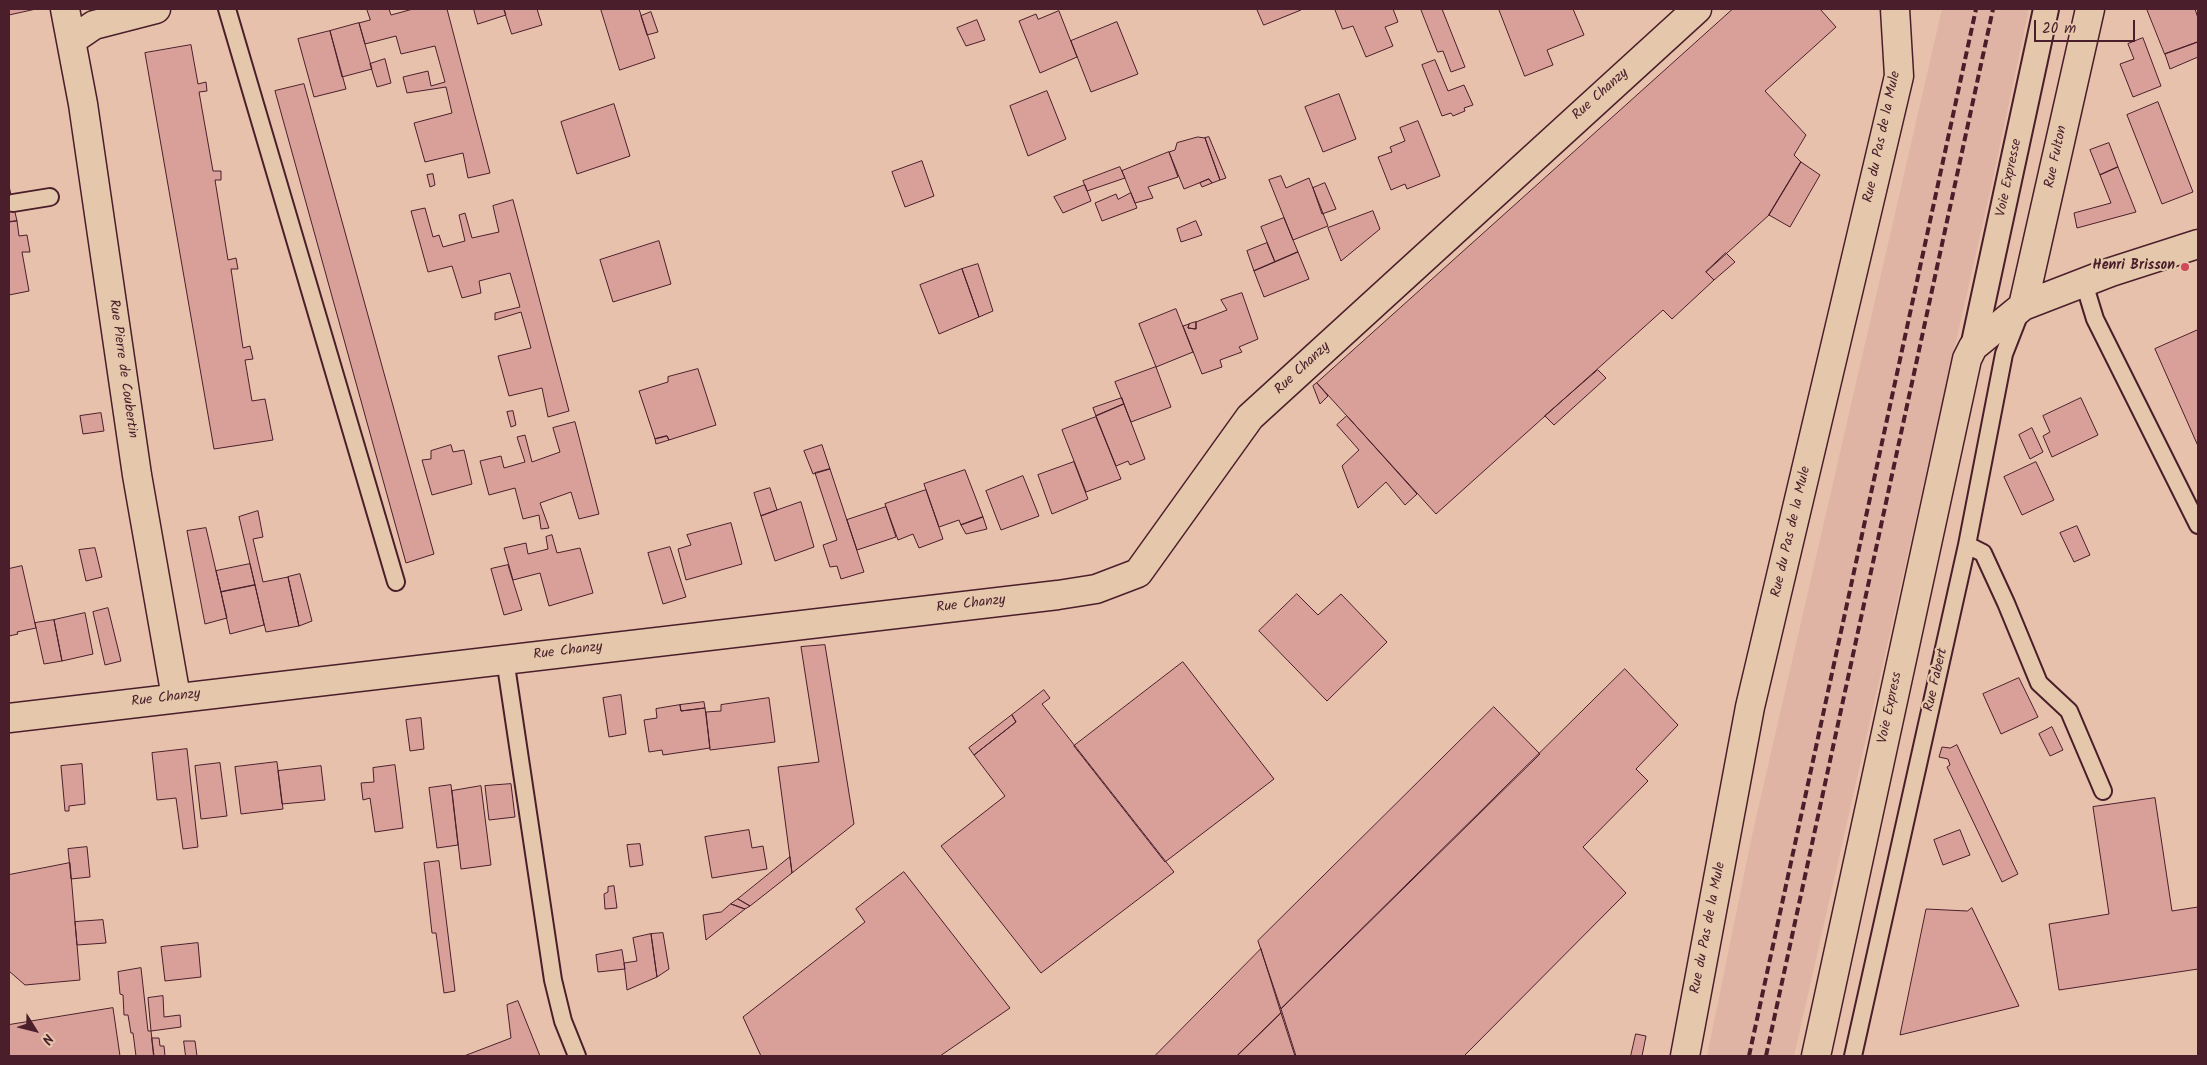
<!DOCTYPE html>
<html>
<head>
<meta charset="utf-8">
<style>
	body { margin:0 }
	#map { position:relative; width:2207px; height:1065px; overflow:hidden; background:#e7c1ab; font-family:Kalam,sans-serif }
	canvas { display:block }
	.frame { position:absolute; inset:0; border:10px solid #4a1f2b; pointer-events:none }
	.north { position:absolute; left:10px; top:1005px; width:50px; height:50px; -webkit-text-stroke:4px #e5c8ac; paint-order:stroke; rotate:126deg; font-size:14px; font-weight:700; line-height:20px; text-align:center; color:#4a1f2b }
	.north::after { content:''; display:block; margin:auto; width:18px; height:22px; background:#4a1f2b; clip-path:polygon(50% 0,100% 100%,50% 72%,0 100%) }
	.scale { position:absolute; left:2034px; top:20px; width:101px; height:22px; box-sizing:border-box; border:2px solid #4a1f2b; border-top:0; padding-left:6px; font-size:15px; line-height:18px; white-space:nowrap; color:#4a1f2b; -webkit-text-stroke:4px #e5c8ac; paint-order:stroke }
</style>
</head>
<body>
<div id="map">
<canvas width="2207" height="1065"></canvas>
<div class="frame"></div>
<div class="north">N</div>
<div class="scale">20 m</div>
</div>
<script>
const g = document.querySelector('canvas').getContext('2d');
g.lineJoin = 'round';
function paint(path, color) { g.fillStyle = color; g.fill(path, 'evenodd'); }
function stroke(path, color, width, dash) { g.strokeStyle = color; g.lineWidth = width; g.lineCap = dash ? 'butt' : 'round'; g.setLineDash(dash || []); g.stroke(path); }
function drawText(font, color, halo, rows, align = 'center') {
  g.font = font + ' Kalam,sans-serif'; g.lineWidth = 4.5; g.setLineDash([]); g.textBaseline = 'middle'; g.strokeStyle = halo; g.fillStyle = color; for (const [text, x, y, turn = 0] of rows) {
    g.save(); g.translate(x, y); g.rotate((+turn || 0) * Math.PI / 180); g.textAlign = isNaN(turn) ? turn : align; if (halo) g.strokeText(text, 0, 0); g.fillText(text, 0, 0); g.restore();
  }
}
paint(new Path2D(`
	M1942,9H2029L1992,183L1794,1056H1707L1753,831Z`), '#e0b4a4');
const building = new Path2D(`
	M9,9H36L9,15Z
	M367,9H389L391,15L413,9H447L490,173L468,178L463,153L425,162L414,123L452,113L446,87L407,93L403,77L428,71L431,86L445,82L435,46L401,54L396,36L365,44L359,23L370,20Z
	M474,9H504L506,15L478,24Z
	M504,9H537L542,25L512,34Z
	M601,9H639L655,58L620,70Z
	M1257,9H1301V10L1264,25Z
	M1335,9H1393L1398,22L1385,27L1393,46L1366,57L1353,26L1343,29Z
	M1421,9H1442L1465,67L1451,72L1443,51L1438,52Z
	M1499,9H1573L1584,35L1547,50L1553,65L1525,76Z
	M1733,9H1820L1836,27L1765,91L1806,135L1794,155L1801,162L1769,215L1706,272L1714,280L1672,319L1663,310L1436,514L1317,383Z
	M2147,9H2195L2198,18V42L2165,54Z
	M1059,11L1077,57L1040,73L1019,21L1036,14L1038,19Z
	M651,12L658,32L647,35L641,16Z
	M977,20L985,40L966,46L957,28Z
	M1117,22L1138,74L1091,92L1071,41Z
	M359,23L372,69L342,77L330,31Z
	M330,31L346,89L314,97L298,39Z
	M2143,38L2161,86L2133,97L2120,64L2134,59L2128,44Z
	M2198,42V57L2170,69L2165,54Z
	M191,45L198,84L206,82L207,91L199,92L213,171H221V180H215L228,260L236,258L238,269H231L243,348L250,346L253,359L245,360L252,401L265,399L273,440L214,449L145,53Z
	M385,59L391,83L377,87L370,64Z
	M1435,60L1448,91L1464,85L1473,105L1464,108L1465,111L1453,116L1451,113L1442,116L1422,65Z
	M304,84L434,554L406,563L275,91Z
	M1047,91L1066,139L1028,156L1010,106Z
	M1339,94L1356,139L1323,152L1305,107Z
	M2158,102L2193,192L2162,204L2127,115Z
	M614,104L630,156L577,174L561,122Z
	M1418,121L1440,176L1407,189L1405,184L1391,190L1378,157L1392,152L1390,147L1405,141L1400,128Z
	M1198,137L1205,138L1220,180L1212,183L1209,179L1184,189L1169,152L1175,150L1177,143Z
	M1209,137L1226,178L1220,180L1205,138Z
	M2109,143L2118,167L2100,175L2090,150Z
	M1169,152L1178,177L1148,187L1153,198L1135,203L1122,171Z
	M922,161L934,196L905,207L892,172Z
	M1801,162L1820,175L1790,227L1769,215Z
	M1120,167L1125,178L1087,191L1083,181Z
	M2118,167L2136,212L2077,228L2074,213L2111,203L2100,175Z
	M433,174L435,185L430,187L427,175Z
	M1281,176L1286,188L1309,178L1328,226L1293,240L1269,180Z
	M1209,179L1212,183L1202,187L1200,183Z
	M1325,183L1336,209L1322,214L1313,188Z
	M1085,185L1091,201L1063,213L1054,197Z
	M9,186L17,221L9,222Z
	M1131,193L1137,208L1102,221L1095,203L1116,194L1118,199Z
	M513,200L569,411L548,417L542,388L509,396L498,356L531,348L521,312L495,320V313L520,307L510,273L479,281L481,293L462,298L452,266L428,272L411,211L425,208L433,237L439,235L443,247L465,241L459,215L465,213L472,238L499,232L493,206Z
	M1373,211L1380,229L1341,261L1328,228Z
	M1284,218L1298,252L1275,262L1261,227Z
	M17,221L19,236L27,235L30,252H22L29,291L9,295V222Z
	M1196,221L1202,235L1181,242L1177,229Z
	M659,241L671,284L613,302L600,260Z
	M1267,243L1275,262L1254,271L1247,251Z
	M1298,252L1309,279L1264,297L1254,271Z
	M1726,253L1735,262L1714,280L1706,272Z
	M978,264L993,311L979,317L962,269Z
	M962,269L979,317L939,334L920,285Z
	M1242,293L1258,339L1239,347L1242,352L1220,360L1222,367L1202,374L1183,326L1189,324L1188,328L1196,329V322L1227,310L1221,300Z
	M1176,309L1193,352L1156,367L1139,324Z
	M1196,322V329L1188,328L1189,324Z
	M2198,330V446L2155,349Z
	M1156,367L1171,407L1131,422L1115,382Z
	M698,369L716,425L669,440L667,436L655,439L639,391L668,382V377Z
	M1598,370L1606,378L1554,425L1545,416Z
	M1317,383L1328,396L1320,404L1313,386Z
	M1122,398L1124,404L1096,416L1093,408Z
	M2081,398L2098,435L2052,457L2043,436L2050,432L2043,416Z
	M1124,404L1145,459L1130,465L1128,461L1116,466L1096,416Z
	M513,411L516,425L511,427L507,412Z
	M101,413L104,431L83,434L80,416Z
	M1347,416L1417,494L1405,505L1386,482L1358,508L1342,466L1359,450L1337,425Z
	M1096,417L1121,479L1086,492L1062,430Z
	M575,422L599,514L579,519L571,492L540,503L549,528L541,529L539,515L523,519L515,488L489,495L480,461L501,456L504,468L525,462L517,437L525,435L532,462L560,452L553,428Z
	M2032,428L2043,452L2030,459L2019,435Z
	M667,436L669,440L656,444L655,439Z
	M451,445L453,452L464,450L472,484L432,495L422,460L431,459V451Z
	M822,445L830,469L813,474L804,451Z
	M1074,462L1088,499L1052,514L1038,475Z
	M2036,462L2054,500L2022,515L2004,477Z
	M830,469L864,572L841,579L837,566L830,567L823,545L837,540L815,473Z
	M965,470L983,517L961,525L959,520L939,527L924,484Z
	M1023,476L1039,516L1001,530L986,491Z
	M770,488L777,510L761,516L754,493Z
	M926,490L943,539L919,548L913,534L898,540L885,504Z
	M801,502L814,547L775,561L761,516Z
	M886,507L896,537L857,550L847,520Z
	M258,511L263,537L253,539L263,582L288,577L299,626L266,632L239,517Z
	M983,517L987,529L966,534L961,525Z
	M731,523L742,564L686,580L678,549L691,545L687,535Z
	M2077,526L2090,555L2074,562L2060,533Z
	M206,528L227,618L205,624L187,531Z
	M552,535L557,553L580,548L593,593L549,606L540,573L513,580L504,548L526,543L528,554L548,549L546,537Z
	M670,547L686,597L663,604L648,553Z
	M95,548L102,577L86,581L79,550Z
	M250,564L255,585L221,592L216,571Z
	M508,565L522,610L504,615L491,569Z
	M22,566L36,628L17,632L18,634L9,636V569Z
	M300,574L312,621L299,626L288,577Z
	M255,585L264,625L230,634L221,592Z
	M1297,594L1318,615L1341,594L1387,642L1327,701L1259,631Z
	M108,608L121,661L105,665L93,612Z
	M85,613L93,654L62,661L54,620Z
	M54,620L62,661L44,664L35,623Z
	M825,645L854,824L792,873L778,767L819,762L801,647Z
	M1183,662L1274,779L1165,862L1074,746Z
	M1625,669L1678,725L1636,769L1648,781L1583,847L1626,893L1464,1056H1296L1281,1009Z
	M2019,678L2038,717L2001,734L1983,694Z
	M1044,690L1050,698L1042,704L1174,872L1041,973L941,846L1005,796L974,755L1016,722L1012,715Z
	M621,695L626,734L609,737L603,698Z
	M769,698L775,742L710,750L706,712L721,711V705Z
	M704,702L705,708L681,711L680,705Z
	M680,705L681,711L705,708L710,748L663,755L662,750L649,752L644,720L657,718L656,709Z
	M1494,707L1540,754L1281,1009L1258,941Z
	M1012,715L1016,722L974,755L969,748Z
	M421,718L424,749L410,751L406,720Z
	M2052,727L2063,750L2050,756L2039,734Z
	M1957,745L2018,874L2002,882L1947,767L1950,765L1948,759L1939,757L1942,747L1950,748Z
	M187,749L198,847L183,849L176,798L157,800L152,753Z
	M277,762L283,809L241,814L235,767Z
	M220,763L227,816L201,819L195,766Z
	M82,764L85,804L69,806V811H65L61,766Z
	M395,765L403,828L375,832L370,798L363,800L361,783L374,782L373,768Z
	M321,766L325,800L282,804L278,771Z
	M511,784L515,817L489,820L485,786Z
	M451,785L458,845L437,848L429,788Z
	M481,786L491,865L461,869L452,791Z
	M2155,798L2172,911L2198,907V969L2059,990L2049,924L2109,914L2093,807Z
	M749,830L752,848L763,846L767,869L712,878L705,837Z
	M1960,830L1970,855L1943,865L1934,840Z
	M640,844L643,865L630,867L627,845Z
	M87,847L90,877L71,879L68,849Z
	M790,857L792,873L750,906L738,899Z
	M439,861L455,991L444,993L436,933H432L424,863Z
	M70,863L80,980L25,985L9,971V875Z
	M904,872L1010,1008L940,1056H761L743,1017L865,922L856,909Z
	M614,886L617,908L605,909L604,894L608,892V887Z
	M738,899L750,906L745,909L731,904Z
	M731,904L745,909L706,940L703,915L721,912Z
	M1972,908L2019,1006L1900,1035L1926,909L1967,911Z
	M103,920L106,943L77,945L75,922Z
	M663,933L669,969L657,977L651,934Z
	M651,934L657,977L627,990L624,963L637,961L633,938Z
	M198,943L201,977L165,981L161,947Z
	M1261,949L1281,1013L1237,1056H1155Z
	M622,950L625,969L598,972L596,955Z
	M141,968L148,1031H151L154,1056H136L133,1033H131L128,1015H124L123,995L120,994L118,972Z
	M163,996L164,1017L180,1015L181,1027L151,1031L148,998Z
	M518,1001L540,1056H464L511,1038L507,1005Z
	M113,1008L120,1056H9V1025Z
	M1281,1013L1295,1056H1237Z
	M1636,1034L1646,1036L1642,1056H1631Z
	M152,1038H159L160,1046H164L165,1056H154Z
	M184,1041H195L197,1056H186Z`);
paint(building, '#d9a099');
stroke(building, '#4a1f2b', 1);
const service = new Path2D(`
	M227,9L396,582
	M13,203L50,197
	M2084,283L2095,319L2198,525
	M1967,545L1983,553L2006,603L2039,683L2069,711L2103,791
	M505,659L553,980L563,1021L577,1056
	M1853,1056L1967,545L2004,354L2020,313`);
const pedestrian = new Path2D(`
	M1973,347L2046,9`);
const minor = new Path2D(`
	M65,9L83,104L137,475L176,697
	M72,40L94,25L156,9
	M2023,306L2090,9
	M9,718L1058,595L1096,589L1138,573L1250,417L1697,9
	M1685,1056L1750,707L1899,76L1895,9
	M1816,1056L1967,359L1973,347L2023,306L2111,272L2198,244`);
stroke(service, '#4a1f2b', 20);
stroke(pedestrian, '#4a1f2b', 28);
stroke(minor, '#4a1f2b', 31);
stroke(service, '#e5c8ac', 16);
stroke(pedestrian, '#e5c8ac', 24);
stroke(minor, '#e5c8ac', 28);
stroke(new Path2D(`
	M1749,1056L1976,9
	M1766,1056L1993,9`), '#4a1f2b', 4, [8, 4]);
for (const [x, y, r, color] of [
	[2185,267,5,"#d1495b"]
]) { const dot = new Path2D(); dot.arc(x, y, r, 0, 2 * Math.PI); g.fillStyle = color; g.fill(dot); stroke(dot, '#e5c8ac', 2); }
drawText('14px', '#4a1f2b', '#e5c8ac', [
	["Rue Chanzy",1601,95,-42],
	["Rue du Pas de la Mule",1883,137,-78],
	["Rue Fulton",2057,157,-78],
	["Voie Expresse",2010,178,-78],
	["Rue Pierre de Coubertin",122,369,82],
	["Rue Chanzy",1303,369,-43],
	["Rue du Pas de la Mule",1792,532,-77],
	["Rue Chanzy",971,605,-7],
	["Rue Chanzy",568,652,-7],
	["Rue Fabert",1937,680,-77],
	["Rue Chanzy",166,699,-7],
	["Voie Express",1891,708,-78],
	["Rue du Pas de la Mule",1709,928,-79]
]);
drawText('bold 14px', '#4a1f2b', '#e5c8ac', [
	["Henri Brisson",2175,267]
], 'right');
</script>
</body>
</html>
